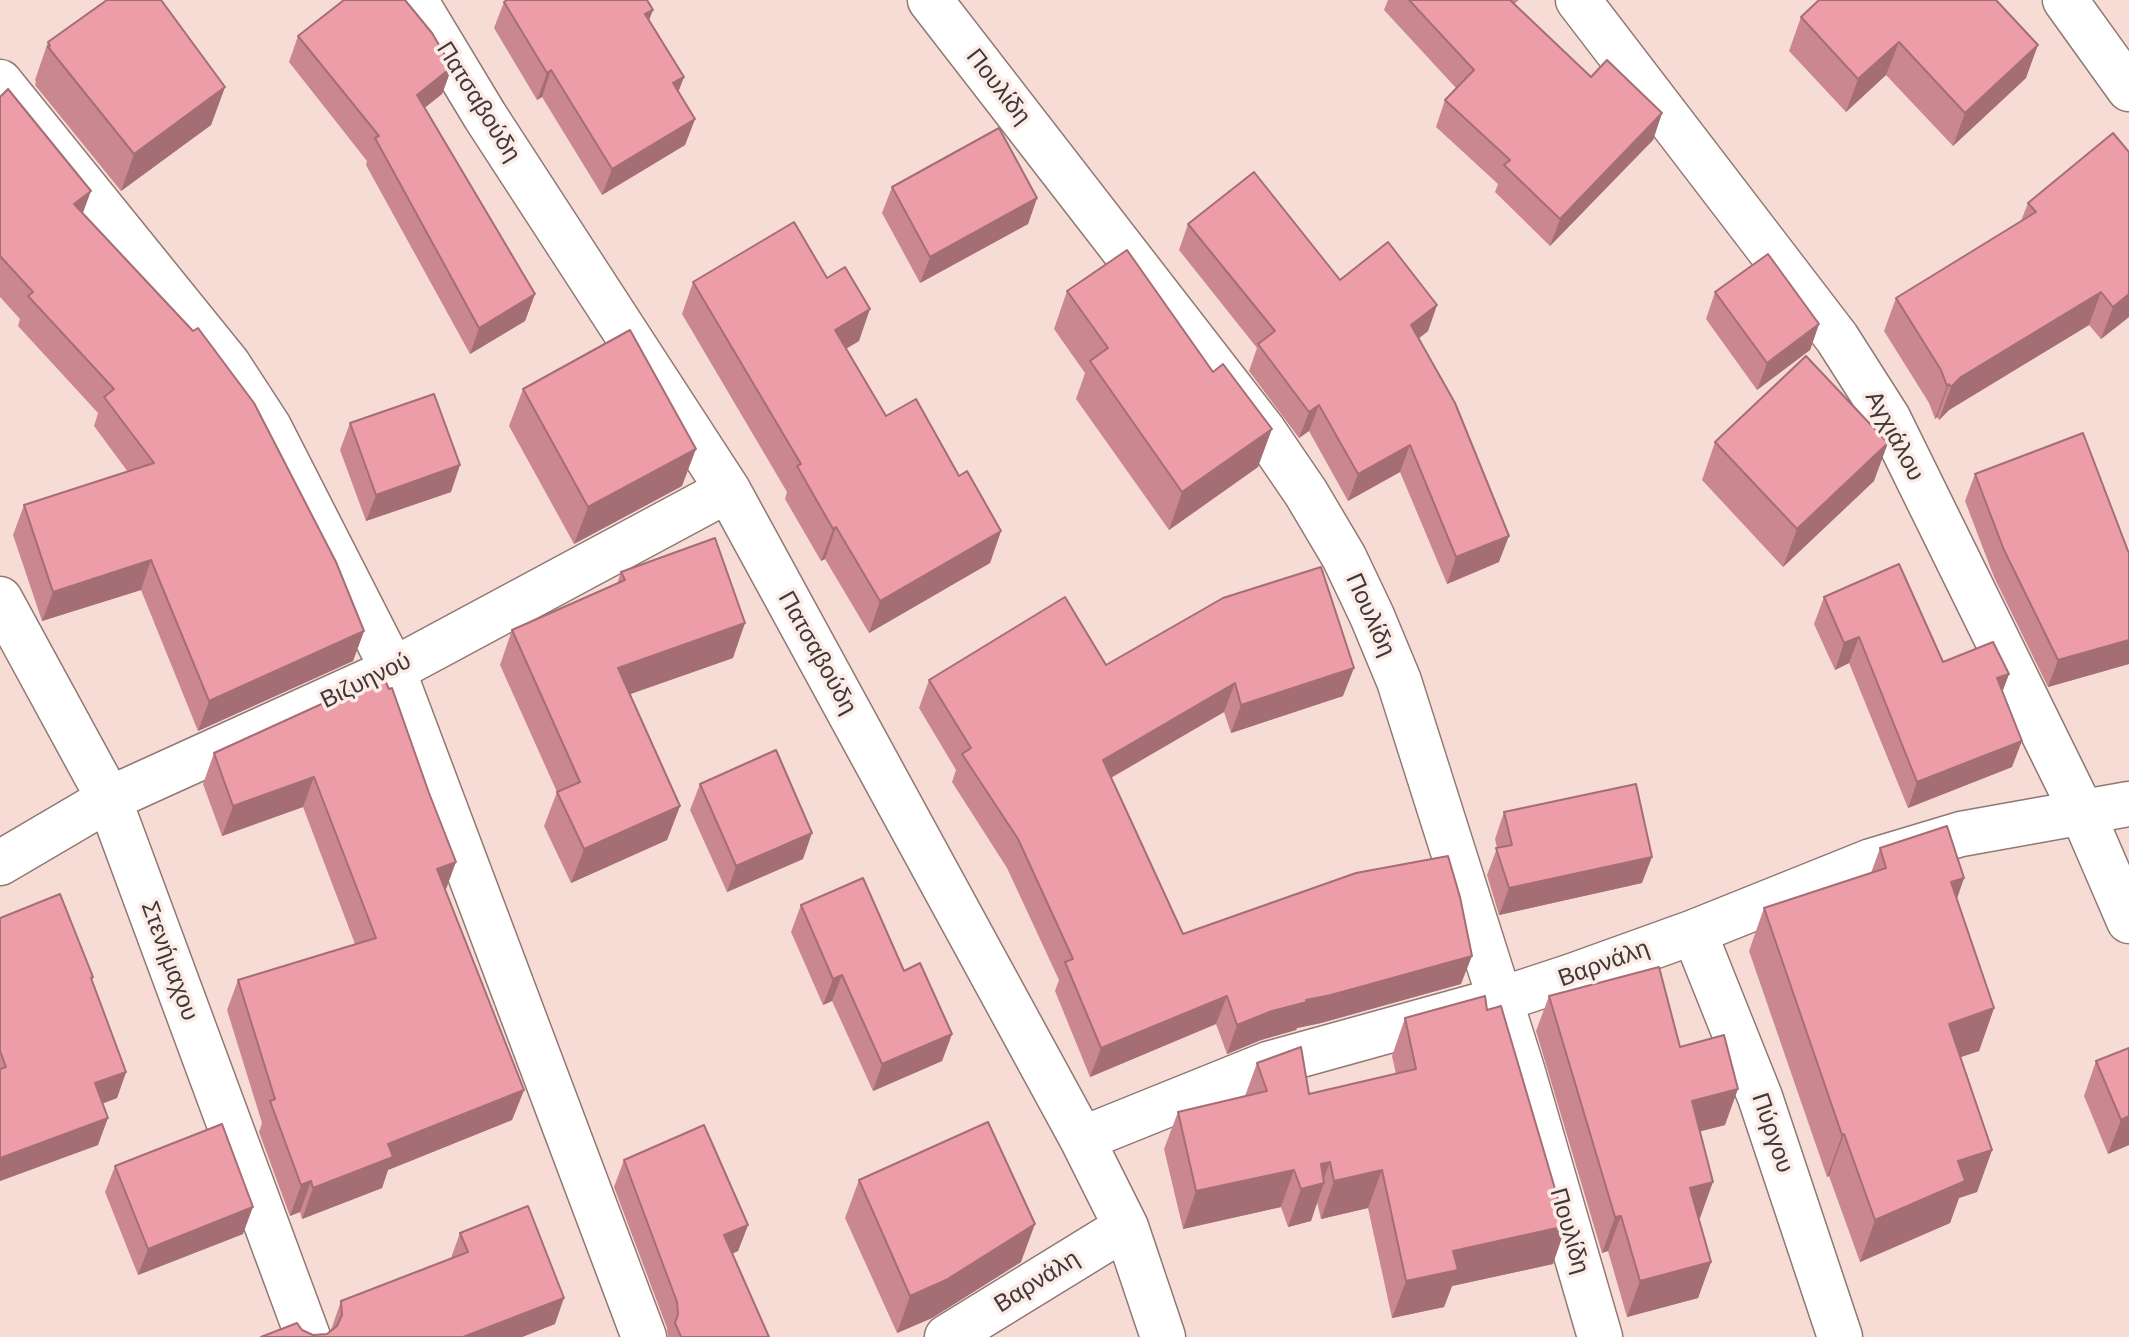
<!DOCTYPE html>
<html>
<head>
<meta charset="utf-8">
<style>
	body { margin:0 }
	canvas { display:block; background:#f7dcd6 }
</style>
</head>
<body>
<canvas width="2129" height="1337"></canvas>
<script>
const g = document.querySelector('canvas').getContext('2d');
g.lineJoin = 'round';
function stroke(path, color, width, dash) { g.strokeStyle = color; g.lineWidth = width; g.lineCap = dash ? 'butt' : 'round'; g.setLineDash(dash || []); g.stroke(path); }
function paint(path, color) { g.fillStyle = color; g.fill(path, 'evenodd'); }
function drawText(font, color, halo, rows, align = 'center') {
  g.font = font + ' "PT Sans",sans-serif'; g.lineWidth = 7; g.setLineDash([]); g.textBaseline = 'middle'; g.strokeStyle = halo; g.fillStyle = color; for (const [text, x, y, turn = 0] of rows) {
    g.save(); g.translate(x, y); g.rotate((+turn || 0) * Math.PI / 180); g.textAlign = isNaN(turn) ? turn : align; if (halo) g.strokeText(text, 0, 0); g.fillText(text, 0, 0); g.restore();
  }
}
const minor = new Path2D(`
	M415,0L485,116L728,490L1082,1139L1126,1227L1163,1337
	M930,0L1263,430L1306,493L1344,557L1372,616L1399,681L1522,1069L1600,1337
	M1578,0L1837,338L1888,418L2082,812L2129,921
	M2065,0L2129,89
	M0,82L228,364L269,427L393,670L644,1337
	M0,599L109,799L308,1337
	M0,863L109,799L393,670L728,490
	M1694,932L1760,1097L1840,1337
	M1082,1139L1268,1064L1499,1000L1569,977L1694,932L1871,861L1961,834L2129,804
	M947,1337L1126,1227`);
stroke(minor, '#907873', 47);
stroke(minor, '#fff', 44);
paint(new Path2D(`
	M1388,0H1519L1514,4L1591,77L1662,113L1653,140L1550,246L1495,192L1498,184L1436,127L1445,100L1456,88L1384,10Z
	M1819,0L2026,78L1953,146L1886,75L1846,112L1789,51L1801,17Z
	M504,2L649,20L684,77L678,92L695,119L685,145L602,195L542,97L537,100L494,28Z
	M298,36L452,67L442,94L424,108L535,294L525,321L470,354L366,165L367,161L289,62Z
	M48,42L225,87L211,125L121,191L35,85L36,82L35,80Z
	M0,97L83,213L364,631L353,661L198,731L141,590L42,621L13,535L24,505L128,472L94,426L98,413L18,326L20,319L0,297Z
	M892,187L1037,198L1028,224L920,283L882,213Z
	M2028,203L2129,317L2101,339L2089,325L1949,410L1939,420L1937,417L1935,419L1929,403L1884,331L1896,298L2021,221Z
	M1188,224L1340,280L1437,305L1428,331L1419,338L1499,562L1447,584L1400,472L1348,501L1309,431L1299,438L1249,371L1257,348L1179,250Z
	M827,278L859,341L846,349L886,416L959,476L1001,531L990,563L869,633L825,559L821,561L785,499L787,492L682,314L693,282Z
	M1067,291L1258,467L1169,530L1076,399L1085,373L1054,329Z
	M1715,292L1819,324L1810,350L1757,390L1706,319Z
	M523,389L682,486L574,544L509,426Z
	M350,423L451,492L366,521L340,450Z
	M1715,442L1874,481L1783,567L1702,480Z
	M1975,474L2129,551V664L2048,687L1994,577L1965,501Z
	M621,572L733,658L630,694L680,806L667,840L571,883L544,826L557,792L500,665L512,630L617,584Z
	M1824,597L1943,662L2009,674L2002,692L2012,767L1908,808L1849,663L1835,670L1814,624Z
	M1106,665L1343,696L1231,733L1224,712L1111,778L1183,934L1461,984L1321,1023L1297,1028L1296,1030L1261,1040L1227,1054L1216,1024L1090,1077L1055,991L1059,980L1007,868L952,782L956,770L919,708L929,680Z
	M383,676L445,892L524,1090L512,1120L388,1170L382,1188L302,1219L300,1212L290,1216L259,1132L262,1123L227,1010L238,980L355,944L303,807L222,836L203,784L214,753Z
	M700,784L803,859L727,892L690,810Z
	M1504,812L1642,883L1499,915L1487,875L1497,848L1495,839Z
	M1880,848L1964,878L1957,899L1994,1008L1979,1051L1961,1057L1992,1150L1977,1192L1959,1198L1950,1223L1860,1262L1829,1176L1827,1177L1749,951L1764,908L1871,873Z
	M801,905L904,971L952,1034L942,1061L873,1091L832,1001L823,1005L791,932Z
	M0,918L93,977L92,980L126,1072L117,1098L103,1103L98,1145L0,1181Z
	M1549,996L1725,1125L1700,1131V1218H1699L1711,1262L1698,1298L1627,1317L1608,1251L1602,1253L1536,1031Z
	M1487,1010L1553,1264L1452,1286L1444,1307L1392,1318L1368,1208L1321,1219L1317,1202L1311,1221L1288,1227L1281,1207L1183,1229L1164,1149L1178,1112L1245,1096L1257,1063L1309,1094L1396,1074L1392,1056L1405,1018Z
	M2129,1048V1145L2108,1154L2084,1096L2096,1061Z
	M624,1160L748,1225L738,1251L732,1254L769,1337H668L667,1328L614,1187Z
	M115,1166L243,1234L138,1275L105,1192Z
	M859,1180L1021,1262L932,1318L897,1333L845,1218Z
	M460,1233L555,1324L522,1337H261L302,1330L313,1335L327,1334L331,1330L341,1301L451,1258Z`), '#cb8790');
paint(new Path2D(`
	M653,10L643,36L645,14Z
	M1899,42L1886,75L1846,112L1858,79Z
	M2038,45L2026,78L1953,146L1965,113Z
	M452,67L442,94L407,122L417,95Z
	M551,70L542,97L537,100L547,73Z
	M684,77L674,103L673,83Z
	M225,87L211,125L121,191L134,154Z
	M1662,113L1653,140L1550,246L1560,219Z
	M695,119L685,145L602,195L612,169Z
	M91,191L80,221L74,204Z
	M1037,198L1028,224L920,283L930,257Z
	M2101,292L2089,325L1949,410L1939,420L1951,387L1961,377Z
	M535,294L525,321L470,354L479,328Z
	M2129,294V317L2101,339L2113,307Z
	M1437,305L1428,331L1402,352L1411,325Z
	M870,309L859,341L823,362L835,330Z
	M1819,324L1810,350L1757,390L1767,363Z
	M1949,384L1937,417L1935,419L1947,386Z
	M1319,405L1309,431L1299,438L1309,412Z
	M1272,429L1258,467L1169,530L1182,492Z
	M1888,443L1874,481L1783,567L1797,529Z
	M1410,445L1400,472L1348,501L1358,474Z
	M696,449L682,486L574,544L588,507Z
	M460,465L451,492L366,521L376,495Z
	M836,527L825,559L821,561L833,529Z
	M1001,531L990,563L869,633L880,601Z
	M1509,536L1499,562L1447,584L1456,557Z
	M151,560L141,590L42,621L53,592Z
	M745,623L733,658L605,703L618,668Z
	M364,631L353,661L198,731L209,701Z
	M1859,637L1849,663L1835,670L1844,643Z
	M2129,640V664L2048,687L2058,660Z
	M1354,668L1343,696L1231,733L1241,705Z
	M2009,674L1999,701L1997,678Z
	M1235,683L1224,712L1093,788L1103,760Z
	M2022,741L2012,767L1908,808L1917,782Z
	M314,777L303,807L222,836L233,806Z
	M680,806L667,840L571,883L584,849Z
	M812,833L803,859L727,892L736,866Z
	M1652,857L1642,883L1499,915L1509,888Z
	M456,862L445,892L437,869Z
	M1964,878L1949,920L1951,882Z
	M1472,956L1461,984L1321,1023L1297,1028L1296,1030L1261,1040L1227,1054L1237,1025L1272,1011L1306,1000Z
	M842,975L832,1001L823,1005L833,979Z
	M1227,996L1216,1024L1090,1077L1101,1048Z
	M1994,1008L1979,1051L1934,1066L1949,1024Z
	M952,1034L942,1061L873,1091L882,1064Z
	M126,1072L117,1098L86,1110L95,1083Z
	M1738,1089L1725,1125L1679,1137L1692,1101Z
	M524,1090L512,1120L388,1170L382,1188L302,1219L313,1188L388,1144Z
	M2129,1116V1145L2108,1154L2121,1120Z
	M108,1118L98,1145L0,1181V1158Z
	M1844,1134L1829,1176L1827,1177L1842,1135Z
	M1992,1150L1977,1192L1959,1198L1950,1223L1860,1262L1875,1220L1958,1161Z
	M1330,1162L1322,1183H1324L1311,1221L1288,1227L1301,1189L1321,1164Z
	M1294,1170L1281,1207L1183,1229L1196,1191Z
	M1382,1170L1368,1208L1321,1219L1334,1181Z
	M311,1181L300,1212L290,1216L301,1185Z
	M1713,1182L1700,1218L1677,1224L1690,1188Z
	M253,1207L243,1234L138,1275L148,1249Z
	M1621,1216L1608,1251L1602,1253L1615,1217Z
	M1035,1224L1021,1262L932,1318L897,1333L910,1296Z
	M748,1225L738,1251L715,1261L724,1235Z
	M1566,1226L1553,1264L1452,1286L1444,1307L1392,1318L1406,1281L1453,1251Z
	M1711,1262L1698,1298L1627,1317L1640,1281Z
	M564,1298L555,1324L522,1337H463Z`), '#a56e75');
const building = new Path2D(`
	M107,0H161L225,87L134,154L48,47L50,46L48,42Z
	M344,0H405L432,33L452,67L417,95L535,294L479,328L375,138L379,136L298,36Z
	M507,0H647L653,10L645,14L684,77L673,83L695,119L612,169L551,70L547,73L504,2Z
	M1409,0H1510L1591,77L1607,60L1662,113L1560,219L1504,165L1510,160L1445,100L1474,70Z
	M1819,0H1996L2038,45L1965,113L1899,42L1858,79L1801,17Z
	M8,89L91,191L74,204L193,331L198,328L254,403L336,562L364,631L209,701L151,560L53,592L24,505L154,463L104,397L114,389L28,296L33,292L0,256V97Z
	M999,128L1037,198L930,257L892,187Z
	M2113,133L2129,152V294L2113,307L2101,292L1961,377L1951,387L1949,384L1947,386L1941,370L1896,298L2036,212L2028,203Z
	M1254,172L1340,280L1388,242L1437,305L1411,325L1455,403L1509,536L1456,557L1410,445L1358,474L1319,405L1309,412L1258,344L1275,331L1188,224Z
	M794,222L827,278L845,267L870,309L835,330L886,416L916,399L959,476L967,471L1001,531L880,601L836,527L833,529L797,466L801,464L693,282Z
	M1127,250L1213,372L1223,364L1272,429L1182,492L1090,361L1108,348L1067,291Z
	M1768,254L1819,324L1767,363L1715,292Z
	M630,330L696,449L588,507L523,389Z
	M1806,356L1888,443L1797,529L1715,442Z
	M434,394L460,465L376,495L350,423Z
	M2083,433L2128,551H2129V640L2058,660L2004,550L1975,474Z
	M715,538L745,623L618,668L680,806L584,849L557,792L580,782L512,630L625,580L621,572Z
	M1899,564L1943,662L1993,642L2009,674L1997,678L2022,741L1917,782L1859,637L1844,643L1824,597Z
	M1321,567L1354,668L1241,705L1235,683L1103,760L1183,934L1356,873L1448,856L1460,897L1472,956L1331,995L1306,1000L1307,1002L1272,1011L1237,1025L1227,996L1101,1048L1065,962L1073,959L1018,839L962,754L971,748L929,680L1065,597L1106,665L1223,598Z
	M383,676L389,689L392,688L429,793L456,862L437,869L524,1090L388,1144L393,1157L313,1188L311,1181L301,1185L270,1101L275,1099L238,980L376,938L314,777L233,806L214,753Z
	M776,750L812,833L736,866L700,784Z
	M1636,784L1652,857L1509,888L1496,848L1512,845L1504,812Z
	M1947,826L1964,878L1951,882L1994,1008L1949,1024L1992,1150L1958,1161L1965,1181L1875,1220L1844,1134L1842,1135L1764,908L1886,868L1880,848Z
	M863,878L904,971L920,963L952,1034L882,1064L842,975L833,979L801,905Z
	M60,894L93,977L91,978L126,1072L95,1083L108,1118L0,1158V1069L6,1067L0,1051V918Z
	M1659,967L1680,1047L1724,1035L1738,1089L1692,1101L1713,1182L1690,1188L1711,1262L1640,1281L1621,1216L1615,1217L1549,996Z
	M1485,996L1487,1010L1501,1006L1566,1226L1453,1251L1458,1270L1406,1281L1382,1170L1334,1181L1330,1162L1321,1164L1324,1183L1301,1189L1294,1170L1196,1191L1178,1112L1267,1091L1257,1063L1301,1047L1309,1094L1416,1069L1405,1018Z
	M2129,1048V1116L2121,1120L2096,1061Z
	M988,1122L1035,1224L946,1280L910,1296L859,1180Z
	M222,1124L253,1207L148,1249L115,1166Z
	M704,1125L748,1225L724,1235L769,1337H681L675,1323L678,1314L677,1302L624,1160Z
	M528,1206L564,1298L463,1337H261L297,1323L302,1330L313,1335L327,1334L337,1326L342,1315L341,1301L468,1252L460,1233Z`);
paint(building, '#ec9da7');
stroke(building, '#a56e75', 2);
drawText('24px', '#423835', '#fcece8', [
	["Πουλίδη",998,87,52],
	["Πατσαβούδη",478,102,58],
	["Αγχιάλου",1894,436,62],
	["Πουλίδη",1370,615,66],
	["Πατσαβούδη",817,653,61],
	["Βιζυηνού",366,681,-26],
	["Στενήμαχου",169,961,70],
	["Βαρνάλη",1604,964,-20],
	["Πύργου",1772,1133,71],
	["Πουλίδη",1569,1231,74],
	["Βαρνάλη",1037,1282,-32]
]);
</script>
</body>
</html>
